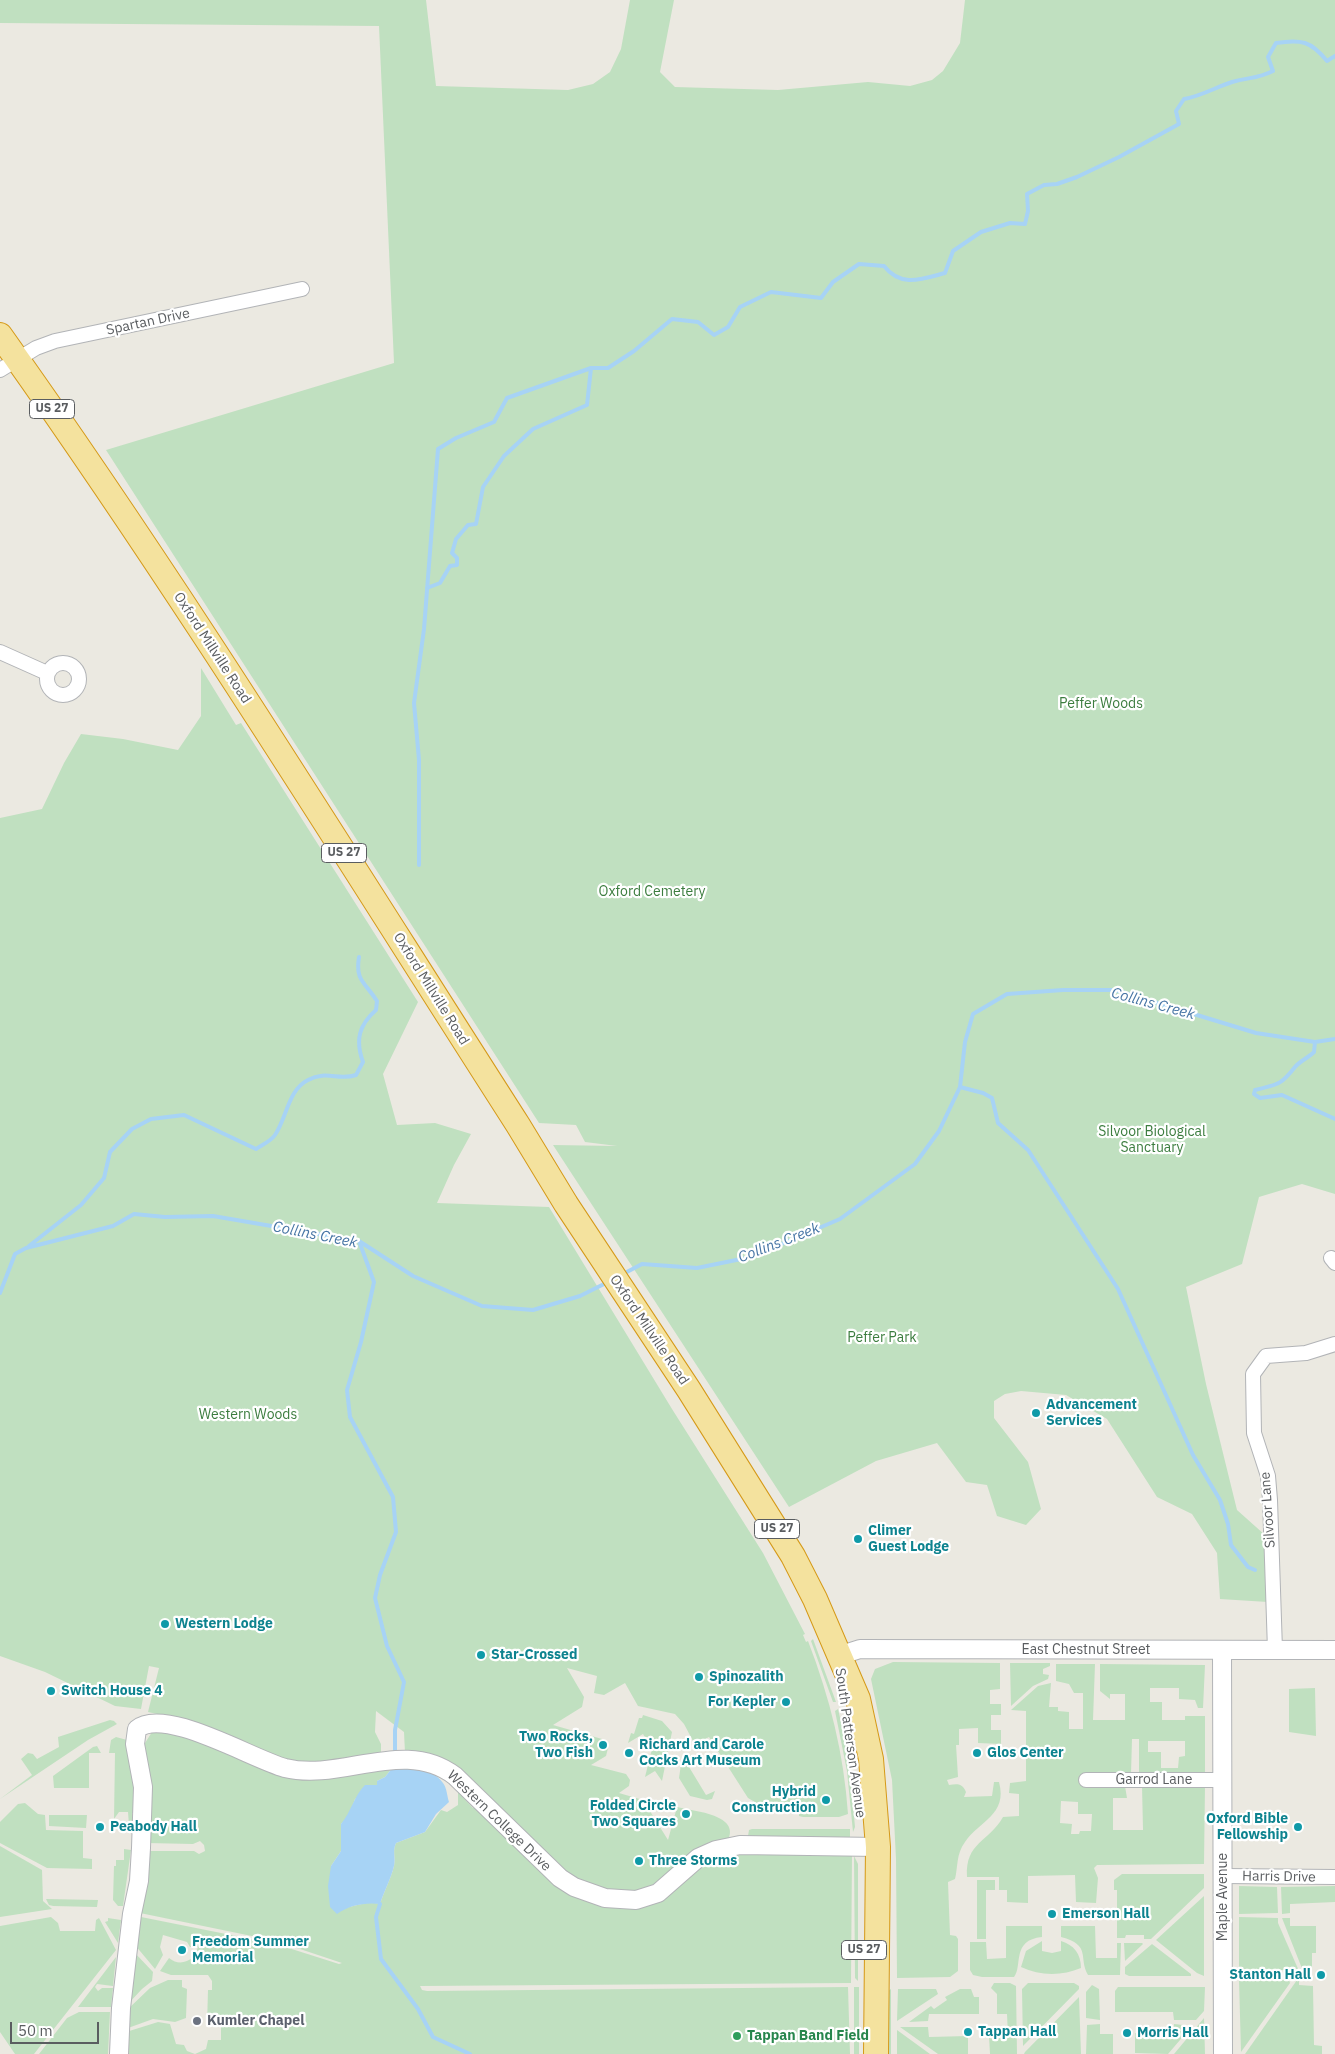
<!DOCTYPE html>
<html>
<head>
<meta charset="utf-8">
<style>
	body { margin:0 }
	#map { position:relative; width:1335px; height:2054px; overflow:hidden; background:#ebe9e1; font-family:"IBM Plex Sans",sans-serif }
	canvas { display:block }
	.scale { position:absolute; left:10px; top:2022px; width:89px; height:22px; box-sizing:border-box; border:2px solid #5a5d60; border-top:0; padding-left:6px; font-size:15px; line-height:18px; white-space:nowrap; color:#5a5d60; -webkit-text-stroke:4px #fff; paint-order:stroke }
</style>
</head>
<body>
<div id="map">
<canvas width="1335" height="2054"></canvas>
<div class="scale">50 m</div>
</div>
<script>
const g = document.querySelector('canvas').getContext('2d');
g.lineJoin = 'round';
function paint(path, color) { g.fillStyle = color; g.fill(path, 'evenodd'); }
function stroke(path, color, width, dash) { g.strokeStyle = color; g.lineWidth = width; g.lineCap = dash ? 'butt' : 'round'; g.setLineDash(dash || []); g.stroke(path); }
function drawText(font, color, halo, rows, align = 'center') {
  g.font = font + ' "IBM Plex Sans",sans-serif'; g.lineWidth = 4.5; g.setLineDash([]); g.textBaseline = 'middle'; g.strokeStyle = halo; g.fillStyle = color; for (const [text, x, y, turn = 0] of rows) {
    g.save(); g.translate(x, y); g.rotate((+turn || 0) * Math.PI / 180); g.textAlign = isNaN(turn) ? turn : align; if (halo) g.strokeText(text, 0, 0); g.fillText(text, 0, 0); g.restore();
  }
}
paint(new Path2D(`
	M0,0H426L436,86L568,90L593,84L610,72L621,49L630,0H674L660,72L675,87L778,90L868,82L910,86L932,80L943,71L960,43L965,0H1335V1194L1302,1184L1259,1197L1242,1264L1186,1287L1206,1384L1237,1510L1265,1535L1268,1602L1220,1599L1217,1553L1192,1514L1157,1497L1107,1419L1066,1395L1021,1391L1005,1394L994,1401V1418L1028,1462L1041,1509L1026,1525L997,1516L987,1485L966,1482L937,1443L876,1461L789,1507L553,1145L617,1146L585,1142L576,1125L539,1123L106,450L394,363L379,26L0,23Z
	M201,668L236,725L241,723L418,1002L383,1074L397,1125L435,1123L471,1134L454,1165L437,1203L549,1207L672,1409L763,1553L805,1634L803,1635L806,1642L808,1641C830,1698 844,1754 848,1814L839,1817H803L799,1816V1806L760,1805L748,1798L709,1737L699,1742L693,1741L684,1724L675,1714L638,1706L625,1683L604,1695L594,1693L597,1676L567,1668L584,1697L582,1707L553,1725L602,1739L601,1746L608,1748L606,1756L591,1765L626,1774L630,1780L629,1786L619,1793L643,1800L668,1840L677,1807C692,1811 738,1814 729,1838L653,1889L618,1895L572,1880L453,1766L405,1753L404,1732L376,1711L375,1732L381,1744V1753L368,1754L362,1759L298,1764L180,1719L148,1712L159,1668L149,1666L141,1709L115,1706L45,1672L0,1656V818L42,809L64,763L81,734L123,739L178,750L201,716Z
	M813,1639L836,1702H833L811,1641Z
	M893,1662L1000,1663V1689L990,1690V1704H1001V1715H991V1730H1001V1744L978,1743V1728L959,1729V1745H956L958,1777L947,1780L949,1785C957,1784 962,1783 966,1792L964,1797L992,1796L994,1782H999C1008,1815 979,1821 965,1842C956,1854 958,1867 955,1879L948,1882L950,1935L956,1936L958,1939V1971L950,1977L897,1978L896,1859L892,1780L871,1679L875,1669Z
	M1010,1663H1050V1666L1043,1669V1674L1049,1675L1048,1679L1033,1686L1011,1706Z
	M1056,1664H1095L1093,1720H1125V1694H1110V1699L1100,1691V1664L1205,1665L1203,1708H1198L1195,1700L1179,1699V1688H1150V1702H1162V1720H1185V1716H1205V1775L1139,1774V1739H1132L1131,1774L1125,1786L1127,1798H1113V1830H1143L1142,1786H1205L1204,1864L1097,1865L1094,1868L1098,1878L1096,1903L1076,1902L1075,1875L1028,1876V1903L1007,1902V1890H999V1877H967C965,1842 989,1842 1003,1817L1019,1816V1794L1009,1793L1010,1783L1026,1781V1711L1011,1710L1038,1686L1051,1683L1049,1707H1058V1711L1069,1712V1729H1083V1693H1074L1069,1684L1056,1681ZM1148,1741H1185V1756L1179,1757L1178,1768H1161V1752H1148ZM1061,1801L1078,1802V1814H1092L1091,1831H1080L1079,1834H1071L1072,1824L1060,1823Z
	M1315,1688L1316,1736L1289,1732V1689Z
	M838,1709L848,1753L855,1827L853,1832L847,1771L835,1711Z
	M643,1715L662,1721L672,1732L662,1781L655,1771L645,1777L652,1749L643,1734L628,1743L631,1733L634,1734L639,1718H642Z
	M110,1720L114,1721L117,1724L88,1740L0,1799L32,1775L21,1759L28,1753L33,1754L37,1759L59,1747L58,1737Z
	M170,1730L268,1769L365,1773L374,1769L393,1767L385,1777L377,1781V1785L355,1799L350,1814L341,1824V1851L331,1866L345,1908L370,1902L380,1904C384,1891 391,1879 394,1866C396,1857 392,1852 396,1843L425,1832L441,1810L447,1812L458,1805V1792L473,1808H479L501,1831L619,1906L726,1852L852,1853L851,1983L420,1986L422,1990L427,1991L848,1987L850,2054H195L206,2049L208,2040H221V2026L207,2025L208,1990H212V1981L208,1975H171L160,1971L169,1958C178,1965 185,1963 194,1957L198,1947H190L187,1942L163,1935L160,1947L163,1955L155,1969L135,1945L141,1917L276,1944L339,1964L342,1963L276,1941L140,1913L145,1851H194L199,1854L205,1851L204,1845L200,1841L193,1844L146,1843L145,1743L152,1732Z
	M116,1737L127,1740L133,1762L137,1813H132V1826H129L128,1812H119L114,1819L115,1753H109L111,1740Z
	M97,1746L101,1753H89V1788H54L53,1776L93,1747Z
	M687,1754L694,1756L686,1762L706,1795L715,1791L712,1799L707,1800L690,1796L679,1778L682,1757Z
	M25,1803L38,1814L45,1815L46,1830L83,1831V1858L92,1859V1869L47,1868L0,1843V1822L18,1804Z
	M49,1815H87L86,1828L49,1826Z
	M752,1829H850V1841L748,1836L749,1830Z
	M0,1846L42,1870L43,1901L52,1909L0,1917Z
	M124,1849L131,1850L123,1906H118L113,1900L114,1866H116V1860H124Z
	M854,1856L858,1864V1981L855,1978Z
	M1122,1874H1204V1888L1151,1939H1144V1935H1126L1125,1938H1117V1890H1114V1880Z
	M977,1880H995V1890H986V1939H977Z
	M1239,1886L1277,1887L1278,1913L1239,1914Z
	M1335,1886V1902L1290,1904V1913L1282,1914L1281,1887Z
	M1204,1896V1976L1197,1973L1156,1940Z
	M46,1899L98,1900L97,1907L53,1906L49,1905Z
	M51,1917L58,1923L60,1931H95L96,1920L99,1918L116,1950L34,2054H15L0,2032V1926Z
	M1239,1917L1278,1918V1923L1299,1971V1976H1284V1970H1251V1976H1239Z
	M108,1918L121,1920L118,1943L105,1922L108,1921Z
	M1282,1918H1290V1926H1316V1953H1312V1969L1303,1971Z
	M1006,1926H1042V1937C1011,1940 1023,1966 1014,1977H982L973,1975L970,1970V1942H986L987,1959L1006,1958Z
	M1061,1926H1095L1096,1958H1117V1943H1121L1120,1975H1088C1078,1958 1092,1945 1061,1937Z
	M1042,1941V1951L1052,1953L1061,1951V1941C1074,1945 1081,1954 1081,1968C1062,1976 1040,1976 1021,1967L1026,1951Z
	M1124,1943H1142L1143,1944L1125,1961Z
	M1152,1944L1191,1974V1976H1129L1125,1974V1967Z
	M134,1952L153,1972L152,1981L142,1989L128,2004Z
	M116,1957L113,1986L97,1984L95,1987L98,1991L102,1988H113L111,2007H78Z
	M168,1980H182V1987L187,1989L186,2018L175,2022L153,2019L128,2028L127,2010L150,1988Z
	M1239,1980H1289L1290,1983L1241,2052Z
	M1297,1980H1299V1985L1313,1986L1314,2045L1322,2046V2054H1245Z
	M994,1983H1010L1016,1986L1017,2054H990L989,2036H1008L1007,2014H997V1994L991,1988Z
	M1028,1983H1074L1079,1986V1989L1023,2046L1022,1989Z
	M1092,1985L1099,1989L1100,2020L1086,2018V1992Z
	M854,1987H859V2054H854Z
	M1118,1987H1205L1204,2011L1196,2020H1174L1173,2012H1115V1991Z
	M891,1989V2054H881L885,1993Z
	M898,1989H936L938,1994L897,2021Z
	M960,1989H971L974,1997H979V2014H929L928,2021L909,2022L931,2006L934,2009L947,2000L945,1997Z
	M1079,1997L1081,2054H1024L1025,2052Z
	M79,2012H110L108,2054H39L67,2018Z
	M1204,2018L1205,2054H1174Z
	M158,2022L170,2024L176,2044L184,2045L187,2051L195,2054H125L126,2032Z
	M1100,2024V2034H1113V2054H1086L1087,2025Z
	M1174,2024L1192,2026L1168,2054L1135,2053V2033H1174Z
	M900,2027H928L929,2037L968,2036V2054H938Z
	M897,2030L930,2054H897Z`), '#c0e0c0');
paint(new Path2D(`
	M393,1767C410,1768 432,1767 443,1783C447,1788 447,1796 449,1802L436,1814L425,1832L396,1843C392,1852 396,1857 394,1866C391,1879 384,1891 380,1904C366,1902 349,1905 337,1914L330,1907L328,1886L331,1866L341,1851V1824C351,1812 354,1796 365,1785H377V1781L385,1777Z`), '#a7d3f5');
stroke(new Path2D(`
	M427,588L440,583L450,566L457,565V558L452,553L456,539L468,525L476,524L483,487L504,456L533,429L587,405L591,368
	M419,865V760L414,703L424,629L438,449L456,438L494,422L507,398L591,368H608L634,351L672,319L698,322L714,335L728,327L740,307L771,292L821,298L833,282L859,264L884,266C901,288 922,279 945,273L953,251L981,232L1010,223L1025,224L1028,211L1027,194L1044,185L1057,184L1077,177L1119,157L1179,124L1176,111L1184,99C1202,96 1216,87 1232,82C1249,77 1257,79 1273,71L1268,57L1276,43C1301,39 1311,41 1327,61L1335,56
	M1315,1042L1314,1052C1308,1058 1300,1061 1295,1067C1280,1086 1278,1084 1255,1090L1254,1094L1260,1098L1282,1095L1335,1119
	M960,1087L983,1093L992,1098L998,1123L1028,1150L1118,1289L1193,1455L1220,1500L1228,1524L1231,1545L1248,1567L1255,1570
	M359,1241L374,1282L361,1342L347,1390L350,1417L393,1497L396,1532L380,1575L375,1598L387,1646L404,1682L395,1730V1756
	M29,1246L81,1205L104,1178L110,1152L132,1129L151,1119L184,1115L256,1149C262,1145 271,1141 275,1135C287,1117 288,1090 308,1080C326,1070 339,1081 356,1075L363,1062C355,1040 359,1025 376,1010L377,1001C365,982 355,981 359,957
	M623,1274L642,1264L697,1268L751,1257L840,1219L915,1164L939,1131L960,1087L965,1042L973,1014L1007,994L1063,990H1115L1256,1033L1315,1042L1335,1039
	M0,1293L15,1254L26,1248L113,1226L134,1214L165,1217L213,1216L359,1241L413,1276L482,1306L533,1310L580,1296L608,1282
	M380,1904L376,1917L381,1959L418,2009L433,2037L470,2054`), '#a7d3f5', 4);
const minor = new Path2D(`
	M0,370L36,348L55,341L302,289
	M0,652L47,673
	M47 679a16 16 0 1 1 32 0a16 16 0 1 1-32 0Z
	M1331,1258L1335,1263
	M1275,1650L1270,1500L1268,1476L1254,1433L1253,1374L1266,1356L1306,1353L1335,1344
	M1086,1780H1223
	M1223,1876L1335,1877`);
const tertiary = new Path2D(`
	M1222,1650L1223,2054
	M838,1656L860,1649L1335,1650
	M119,2054L121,2008L132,1914L139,1881L141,1848L143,1787L135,1744L137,1729C164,1706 252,1759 285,1768C342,1782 404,1737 455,1776L560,1878L574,1887L605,1898L636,1900L658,1893L698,1858L716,1850L740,1845L878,1847`);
const trunk = new Path2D(`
	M0,335C183,592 348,860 518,1125L566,1204L689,1390L793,1556L815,1599L858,1699L871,1759L878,1847L876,2054`);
stroke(minor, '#b2b4b7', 16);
stroke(tertiary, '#b2b4b7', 20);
stroke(trunk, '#d59917', 26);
stroke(minor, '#fff', 14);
stroke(tertiary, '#fff', 18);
stroke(trunk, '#f4e29e', 24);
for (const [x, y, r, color] of [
	[1036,1413,5,"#0f9aa8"],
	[858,1539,5,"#0f9aa8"],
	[165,1624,5,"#0f9aa8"],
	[481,1655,5,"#0f9aa8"],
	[699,1677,5,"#0f9aa8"],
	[51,1691,5,"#0f9aa8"],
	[786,1702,5,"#0f9aa8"],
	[603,1745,5,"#0f9aa8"],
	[629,1753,5,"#0f9aa8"],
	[977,1753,5,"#0f9aa8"],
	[826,1800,5,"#0f9aa8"],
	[686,1814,5,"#0f9aa8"],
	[100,1827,5,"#0f9aa8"],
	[1298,1827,5,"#0f9aa8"],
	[639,1861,5,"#0f9aa8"],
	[1052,1914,5,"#0f9aa8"],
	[182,1950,5,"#0f9aa8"],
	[1321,1975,5,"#0f9aa8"],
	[197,2021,5,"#6b7280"],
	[968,2032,5,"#0f9aa8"],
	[1127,2033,5,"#0f9aa8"],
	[737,2036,5,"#2e9e5b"]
]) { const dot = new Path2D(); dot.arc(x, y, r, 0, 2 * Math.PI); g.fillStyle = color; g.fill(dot); stroke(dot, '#fff', 2); }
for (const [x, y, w] of [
	[52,409,45],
	[344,853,45],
	[777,1529,45],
	[864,1950,45]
]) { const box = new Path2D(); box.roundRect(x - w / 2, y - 9.5, w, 19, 4); g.fillStyle = '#fff'; g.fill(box); stroke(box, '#5a5d60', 1); }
drawText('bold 12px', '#5a5d60', null, [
	["US 27",52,409],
	["US 27",344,853],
	["US 27",777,1529],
	["US 27",864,1950]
]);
drawText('14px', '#5a5d60', '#fff', [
	["Spartan Drive",148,322,-12],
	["Oxford Millville Road",212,648,57],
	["Oxford Millville Road",431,989,58],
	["Oxford Millville Road",649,1330,56],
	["Silvoor Lane",1268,1510,-94],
	["East Chestnut Street",1086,1650],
	["South Patterson Avenue",850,1743,82],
	["Garrod Lane",1154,1780],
	["Western College Drive",499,1821,44],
	["Harris Drive",1279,1877,1],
	["Maple Avenue",1223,1897,-90]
]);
drawText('14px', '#3c7d3f', '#fff', [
	["Peffer Woods",1101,704],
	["Oxford Cemetery",652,892],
	["Silvoor Biological",1152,1132],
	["Sanctuary",1152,1148],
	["Peffer Park",882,1338],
	["Western Woods",248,1415]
]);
drawText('bold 14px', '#0d838f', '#fff', [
	["Advancement",1046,1405],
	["Services",1046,1421],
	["Climer",868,1531],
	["Guest Lodge",868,1547],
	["Western Lodge",175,1624],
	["Star-Crossed",491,1655],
	["Spinozalith",709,1677],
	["Switch House 4",61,1691],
	["For Kepler",776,1702,"right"],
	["Two Rocks,",593,1737,"right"],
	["Two Fish",593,1753,"right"],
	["Richard and Carole",639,1745],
	["Cocks Art Museum",639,1761],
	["Glos Center",987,1753],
	["Hybrid",816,1792,"right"],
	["Construction",816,1808,"right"],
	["Folded Circle",676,1806,"right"],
	["Two Squares",676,1822,"right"],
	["Oxford Bible",1288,1819,"right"],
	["Fellowship",1288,1835,"right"],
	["Peabody Hall",110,1827],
	["Three Storms",649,1861],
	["Emerson Hall",1062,1914],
	["Freedom Summer",192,1942],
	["Memorial",192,1958],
	["Stanton Hall",1311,1975,"right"],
	["Tappan Hall",978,2032],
	["Morris Hall",1137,2033]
], 'left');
drawText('bold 14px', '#5b616d', '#fff', [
	["Kumler Chapel",207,2021]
], 'left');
drawText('bold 14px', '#27864d', '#fff', [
	["Tappan Band Field",747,2036]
], 'left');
drawText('italic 15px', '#4775a5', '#fff', [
	["Collins Creek",1153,1004,15],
	["Collins Creek",315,1235,11],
	["Collins Creek",779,1243,-21]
]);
</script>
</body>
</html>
